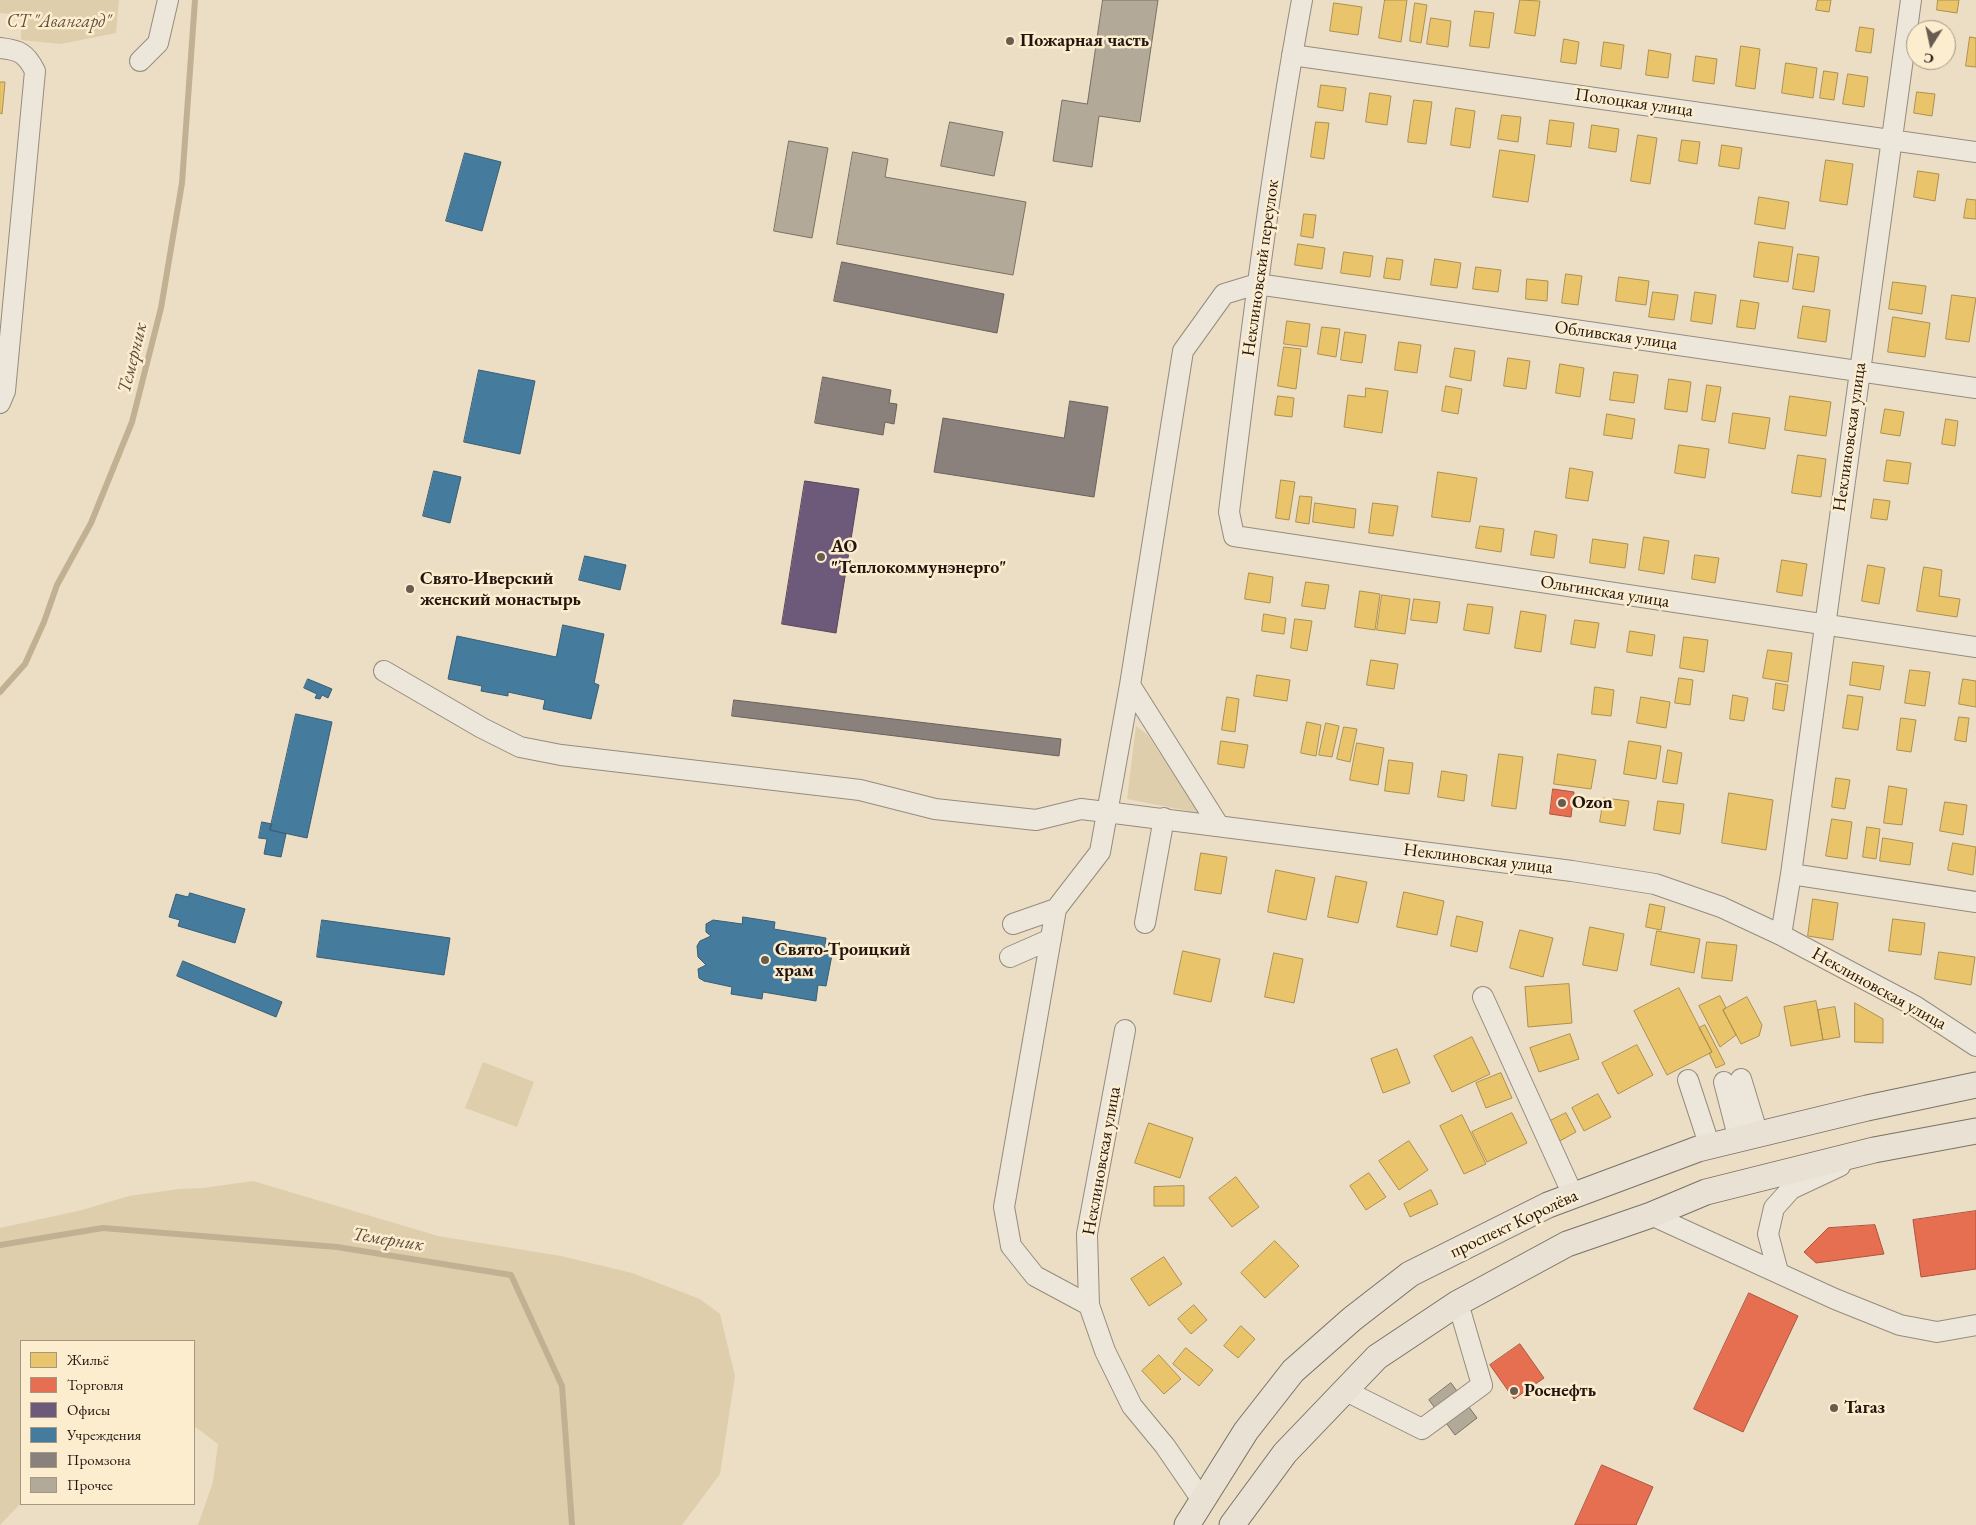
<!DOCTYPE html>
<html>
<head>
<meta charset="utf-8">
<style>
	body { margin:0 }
	#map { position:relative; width:1976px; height:1525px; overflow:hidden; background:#ebdec4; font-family:"EB Garamond",serif }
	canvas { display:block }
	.legend { position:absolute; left:20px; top:1340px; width:175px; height:165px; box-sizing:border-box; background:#fcedcf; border:1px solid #a49783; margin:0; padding:6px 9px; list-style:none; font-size:15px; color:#211611 }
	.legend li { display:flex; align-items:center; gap:10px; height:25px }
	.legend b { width:25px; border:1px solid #a49783 }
	.north { position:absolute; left:1906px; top:20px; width:50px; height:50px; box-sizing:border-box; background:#fcedcf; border:1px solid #a49783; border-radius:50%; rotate:190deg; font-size:14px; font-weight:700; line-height:20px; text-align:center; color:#211611 }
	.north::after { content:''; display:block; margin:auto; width:18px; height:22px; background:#685c50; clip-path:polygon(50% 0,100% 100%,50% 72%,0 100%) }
</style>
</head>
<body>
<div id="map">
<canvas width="1976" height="1525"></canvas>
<ul class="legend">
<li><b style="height:14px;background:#e9c46a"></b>Жильё</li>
<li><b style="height:14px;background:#e76f51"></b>Торговля</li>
<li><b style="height:14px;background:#6d597a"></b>Офисы</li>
<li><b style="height:14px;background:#457b9d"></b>Учреждения</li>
<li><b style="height:14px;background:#8a817c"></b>Промзона</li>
<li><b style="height:14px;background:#b2a998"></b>Прочее</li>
</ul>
<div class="north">С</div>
</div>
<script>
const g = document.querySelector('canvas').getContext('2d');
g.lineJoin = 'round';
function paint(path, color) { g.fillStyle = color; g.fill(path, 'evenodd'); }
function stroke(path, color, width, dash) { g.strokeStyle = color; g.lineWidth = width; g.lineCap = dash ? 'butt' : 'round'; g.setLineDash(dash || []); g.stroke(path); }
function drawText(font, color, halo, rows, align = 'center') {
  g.font = font + ' "EB Garamond",serif'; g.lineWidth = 5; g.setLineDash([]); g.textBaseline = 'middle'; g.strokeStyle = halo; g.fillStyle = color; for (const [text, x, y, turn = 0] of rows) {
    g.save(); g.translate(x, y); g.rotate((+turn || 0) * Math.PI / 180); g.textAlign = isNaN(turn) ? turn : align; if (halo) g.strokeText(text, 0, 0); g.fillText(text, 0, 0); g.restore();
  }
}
paint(new Path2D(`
	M0,0H119L116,33L61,44L21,40V15L0,13Z
	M1136,726L1147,734L1199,813L1127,799Z
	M483,1062L534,1082L517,1127L465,1108Z
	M253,1181L438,1236L561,1256L632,1273L700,1299L720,1314L735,1376L720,1474L682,1525H198L213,1482L218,1444L194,1426V1341H21V1503L0,1525V1228L82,1210L129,1196L179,1189L203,1188Z`), '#dfceac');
const homes = new Path2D(`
	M1385,0H1407L1401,42L1379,38Z
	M1520,0L1540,1L1535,36L1515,33Z
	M1818,0H1831L1829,12L1816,10Z
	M1938,0H1959L1957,13L1937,10Z
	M1334,3L1362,7L1358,35L1330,31Z
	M1415,3L1427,5L1421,43L1410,41Z
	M1475,11L1494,13L1489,48L1470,46Z
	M1431,18L1451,21L1448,47L1427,44Z
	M1860,27L1874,29L1871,53L1856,51Z
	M1970,37L1976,38V67L1966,66Z
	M1564,39L1579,42L1576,64L1561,62Z
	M1604,42L1624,45L1621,69L1601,66Z
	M1741,46L1760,49L1755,89L1736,86Z
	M1649,50L1671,54L1668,78L1646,75Z
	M1696,56L1717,59L1714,84L1693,81Z
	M1921,60H1941V65L1921,62Z
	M1786,63L1817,68L1813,98L1782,93Z
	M1824,71L1838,73L1834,100L1820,98Z
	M1848,74L1868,77L1864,107L1843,104Z
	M0,82H5L2,114L0,113Z
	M1321,85L1346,88L1343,111L1318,107Z
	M1917,92L1935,94L1932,116L1914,113Z
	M1370,93L1391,96L1387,125L1366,122Z
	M1414,100L1432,102L1426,144L1408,142Z
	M1456,108L1475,111L1470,148L1451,145Z
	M1502,115L1521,117L1518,142L1498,139Z
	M1550,120L1574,123L1571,147L1547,144Z
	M1316,122L1329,123L1324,159L1311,157Z
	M1592,125L1619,129L1616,152L1589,148Z
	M1638,135L1657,138L1650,184L1631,181Z
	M1682,140L1700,142L1697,164L1679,161Z
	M1722,145L1742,148L1739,169L1719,166Z
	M1500,150L1535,155L1528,202L1493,197Z
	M1826,160L1853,164L1847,205L1820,201Z
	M1918,171L1939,174L1935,201L1914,197Z
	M1759,197L1789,202L1785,229L1755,224Z
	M1967,199L1976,200V219L1964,218Z
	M1304,214L1316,215L1313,238L1301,236Z
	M1759,242L1793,247L1788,282L1754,277Z
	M1298,244L1325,248L1322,269L1295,265Z
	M1344,252L1373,256L1370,277L1341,273Z
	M1798,254L1819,257L1814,292L1793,289Z
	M1387,258L1403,260L1400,280L1384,278Z
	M1435,259L1461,263L1457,288L1431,285Z
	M1476,267L1501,270L1498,292L1473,289Z
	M1566,274L1582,276L1578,305L1562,303Z
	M1619,277L1649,281L1646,305L1616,301Z
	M1527,279L1548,281L1547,301L1526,299Z
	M1893,282L1926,286L1922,314L1889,309Z
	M1653,292L1678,295L1674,320L1649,317Z
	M1695,292L1716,295L1712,324L1691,321Z
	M1952,295L1976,298L1969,342L1946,339Z
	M1741,300L1759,303L1755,329L1737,327Z
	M1803,306L1830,310L1826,342L1798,338Z
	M1893,317L1930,323L1925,357L1888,352Z
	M1287,321L1310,324L1307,347L1284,344Z
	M1322,327L1340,329L1336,357L1318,354Z
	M1345,332L1366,335L1362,363L1341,360Z
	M1399,342L1421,345L1417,373L1395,370Z
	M1284,347L1301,349L1296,389L1278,386Z
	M1455,348L1475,351L1471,381L1450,377Z
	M1508,358L1530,361L1526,389L1504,386Z
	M1560,364L1584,368L1580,397L1556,393Z
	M1614,372L1638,375L1634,403L1610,400Z
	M1669,379L1691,382L1687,412L1665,409Z
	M1707,385L1721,387L1715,422L1702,420Z
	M1446,386L1462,389L1458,414L1442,411Z
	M1366,388L1388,391L1382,433L1344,427L1348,395L1365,397Z
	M1278,396L1294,398L1292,417L1275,415Z
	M1790,396L1831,402L1826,436L1785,430Z
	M1885,409L1904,412L1900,436L1881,433Z
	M1733,413L1770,418L1765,449L1729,443Z
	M1607,414L1635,419L1632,439L1604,435Z
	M1946,419L1958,421L1955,446L1942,444Z
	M1679,445L1709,449L1705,478L1675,473Z
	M1798,455L1826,459L1821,497L1792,493Z
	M1887,460L1911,463L1908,484L1884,481Z
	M1570,468L1593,472L1588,501L1566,498Z
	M1438,472L1477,478L1470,522L1432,517Z
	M1281,480L1295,482L1289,520L1276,518Z
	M1300,496L1312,497L1309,524L1296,522Z
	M1874,499L1890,501L1887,520L1871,518Z
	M1315,503L1356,509L1354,528L1313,522Z
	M1373,503L1398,506L1393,536L1369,533Z
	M1480,526L1504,529L1501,552L1476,548Z
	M1535,531L1557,535L1554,558L1531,555Z
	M1644,537L1669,541L1664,574L1639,570Z
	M1593,539L1628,544L1625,568L1590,563Z
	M1695,555L1719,558L1715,583L1692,579Z
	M1782,560L1807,564L1802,596L1777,592Z
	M1868,565L1885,568L1879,604L1862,601Z
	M1924,567L1942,570L1939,596L1960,599L1957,617L1917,611Z
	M1249,573L1273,577L1270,603L1245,599Z
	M1306,582L1329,585L1325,609L1302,606Z
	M1360,591L1380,594L1375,630L1355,627Z
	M1382,595L1410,599L1405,634L1377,630Z
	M1414,599L1440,602L1437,623L1411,620Z
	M1468,604L1493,607L1489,634L1464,630Z
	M1521,611L1546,615L1541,652L1515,648Z
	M1264,614L1286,618L1284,634L1262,631Z
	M1295,619L1312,621L1307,651L1291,648Z
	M1575,620L1599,623L1595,648L1571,644Z
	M1630,631L1655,635L1652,656L1627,652Z
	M1684,637L1708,640L1704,672L1680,668Z
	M1768,650L1792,653L1788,682L1763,678Z
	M1371,660L1398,664L1394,689L1367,685Z
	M1853,662L1884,666L1880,690L1850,685Z
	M1910,670L1930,672L1925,706L1905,703Z
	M1257,675L1290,680L1287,701L1254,696Z
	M1679,678L1693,680L1690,705L1675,703Z
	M1963,679L1976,681V707L1959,704Z
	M1776,683L1788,685L1784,711L1773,709Z
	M1595,687L1614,690L1611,716L1592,714Z
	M1733,695L1748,698L1744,721L1730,719Z
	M1848,695L1863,697L1858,730L1843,728Z
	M1227,697L1239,699L1235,732L1222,730Z
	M1641,697L1670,702L1666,728L1637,723Z
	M1959,717L1969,718L1966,742L1955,740Z
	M1901,718L1916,720L1911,752L1897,750Z
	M1307,722L1321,725L1316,756L1301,753Z
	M1326,723L1339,726L1332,757L1319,755Z
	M1344,727L1357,729L1350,762L1337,759Z
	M1221,741L1248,745L1244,768L1218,764Z
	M1629,741L1661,746L1656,779L1624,774Z
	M1357,743L1384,748L1378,785L1350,780Z
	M1668,750L1682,753L1677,784L1663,782Z
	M1499,754L1523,757L1516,809L1492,806Z
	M1558,754L1596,760L1591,789L1554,784Z
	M1389,760L1413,763L1409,794L1385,791Z
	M1442,771L1467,775L1464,801L1438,797Z
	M1836,778L1850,780L1845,809L1832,807Z
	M1889,786L1907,789L1902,825L1884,823Z
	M1729,793L1773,800L1766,850L1722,843Z
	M1604,798L1629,801L1625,826L1600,822Z
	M1658,801L1684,804L1680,834L1654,830Z
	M1945,802L1967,805L1963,835L1940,831Z
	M1832,819L1852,822L1847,859L1826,856Z
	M1867,827L1880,829L1876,859L1863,857Z
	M1883,838L1913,843L1910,865L1880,861Z
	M1953,843L1976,847L1973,875L1948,870Z
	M1201,853L1227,857L1221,894L1195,890Z
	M1276,870L1315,878L1306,920L1268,912Z
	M1336,876L1367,882L1358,923L1328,917Z
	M1404,892L1444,901L1437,935L1397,927Z
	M1813,899L1838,903L1833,940L1808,936Z
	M1650,904L1665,907L1661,930L1646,927Z
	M1457,916L1483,922L1477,952L1451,946Z
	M1893,919L1925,923L1921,955L1889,951Z
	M1590,927L1624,934L1617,971L1583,965Z
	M1520,930L1553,938L1543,977L1510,968Z
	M1657,931L1700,939L1694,973L1651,965Z
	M1707,942L1737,945L1732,981L1702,978Z
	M1183,951L1220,959L1211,1002L1174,994Z
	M1939,952L1975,957L1971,985L1935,979Z
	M1274,953L1303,959L1294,1003L1265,997Z
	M1569,984L1572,1023L1528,1027L1525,987Z
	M1679,988L1712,1052L1667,1075L1634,1011Z
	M1720,996L1726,1008L1723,1010L1736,1035L1720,1047L1699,1006Z
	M1747,997L1762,1025L1759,1036L1741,1044L1723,1010Z
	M1816,1001L1823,1040L1791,1046L1784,1007Z
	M1855,1003L1883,1019V1043L1855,1042Z
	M1835,1007L1840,1037L1823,1040L1818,1010Z
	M1705,1025L1725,1064L1716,1068L1709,1053L1712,1052L1699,1028Z
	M1570,1034L1579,1059L1539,1072L1530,1048Z
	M1472,1037L1490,1074L1452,1092L1434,1056Z
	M1637,1045L1653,1075L1618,1094L1602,1063Z
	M1397,1049L1410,1083L1383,1093L1371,1059Z
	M1501,1073L1512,1098L1486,1108L1476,1083Z
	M1598,1094L1611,1117L1584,1131L1572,1108Z
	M1512,1113L1527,1143L1487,1162L1472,1132Z
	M1566,1113L1576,1132L1558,1142L1548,1122Z
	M1462,1115L1486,1164L1464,1174L1440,1126Z
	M1149,1123L1193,1138L1180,1178L1135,1163Z
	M1409,1141L1428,1170L1399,1190L1379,1161Z
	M1369,1173L1386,1197L1366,1210L1350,1186Z
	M1236,1177L1259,1207L1232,1227L1209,1198Z
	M1184,1186V1206H1154V1187Z
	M1431,1190L1438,1204L1410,1217L1404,1204Z
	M1275,1241L1299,1266L1265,1298L1241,1273Z
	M1164,1257L1182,1284L1149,1306L1131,1279Z
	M1194,1305L1207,1320L1191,1334L1178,1319Z
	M1241,1326L1255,1339L1238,1358L1224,1346Z
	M1186,1348L1213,1370L1199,1386L1173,1364Z
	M1159,1355L1181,1379L1164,1394L1142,1371Z`);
paint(homes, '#e9c46a');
stroke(homes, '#ad904f', 1);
const shops = new Path2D(`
	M1553,789L1574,792L1571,817L1550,814Z
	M1976,1211V1269L1921,1277L1913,1220Z
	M1875,1225L1884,1254L1816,1263L1804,1252L1828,1228Z
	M1749,1293L1798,1316L1743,1432L1694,1409Z
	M1520,1344L1544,1378L1514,1399L1490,1365Z
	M1602,1465L1653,1487L1636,1525H1575Z`);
paint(shops, '#e76f51');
stroke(shops, '#ac543e', 1);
const offices = new Path2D(`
	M805,481L859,489L836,633L782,624Z`);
paint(offices, '#6d597a');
stroke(offices, '#56455a', 1);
const public = new Path2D(`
	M465,153L501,162L482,231L446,221Z
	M479,370L535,381L520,454L464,442Z
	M434,471L461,477L450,523L423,516Z
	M585,556L626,565L620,590L579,580Z
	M563,625L604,634L594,683L599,685L591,719L543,709L545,700L508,692V696L481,691L482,686L448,679L457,636L556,657Z
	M308,679L332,689L328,698L322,695L320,699L315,698L317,694L304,688Z
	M296,714L332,722L307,838L270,830Z
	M262,822L272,824L270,830L286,834L281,857L264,854L267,839L259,838Z
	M190,893L245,909L235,943L178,926L180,920L169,917L176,894L188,897Z
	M743,917L775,922L774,929L826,938L824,954L832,955L826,986L818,985L816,1001L763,992L762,999L731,994L732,987L704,981L699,978L698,969L706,965L698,957L697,946L700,941L711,936L706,932V924L713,920L742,924Z
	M322,920L450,938L444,975L317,957Z
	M183,961L282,1002L276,1017L177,976Z`);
paint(public, '#457b9d');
stroke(public, '#3a5d73', 1);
const industry = new Path2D(`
	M842,262L1004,294L997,333L834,301Z
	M823,377L891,390L889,403L897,404L894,424L885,422L883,435L815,423Z
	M1070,401L1108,407L1094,497L934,472L943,418L1064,438Z
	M734,700L1061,739L1059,756L732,716Z`);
paint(industry, '#8a817c');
stroke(industry, '#6a615c', 1);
stroke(new Path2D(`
	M0,692L25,664L44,622L57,585L91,523L132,422L161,308L182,183L195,0
	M0,1245L103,1228L337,1247L511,1275L562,1386L572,1525`), '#c2b092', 6);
const building = new Path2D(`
	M1103,0H1158L1140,122L1099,116L1092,167L1053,161L1062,100L1087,104Z
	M950,122L1003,132L994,176L941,166Z
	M789,141L828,148L812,238L774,231Z
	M853,152L888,159L885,177L1026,202L1013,275L837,244Z
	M1451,1383L1477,1418L1455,1435L1429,1400Z`);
paint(building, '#b2a998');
stroke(building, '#797164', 1);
const minor = new Path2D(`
	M1302,0C1271,169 1250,341 1229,512L1234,536L1976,647
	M0,48C19,50 26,53 35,71L5,391L0,403
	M1292,55L1976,152
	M140,61L158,43L168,0
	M384,671L482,728L520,747L561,755L860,790L935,809L1036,820L1081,809L1106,812L1572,871L1655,884L1721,907L1781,935L1915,1006L1976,1046
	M1130,685L1219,826
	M1791,874L1976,902
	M1145,923L1164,818
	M1013,924L1056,909
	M1781,935L1791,874L1911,0
	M1010,957L1051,939
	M1483,997L1573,1195
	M1125,1030L1087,1234L1089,1305L1105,1351L1132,1406L1165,1446L1202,1500
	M1741,1079L1758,1135
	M1688,1080L1710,1147
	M1724,1082L1739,1140
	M1651,1215L1835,1299L1900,1325L1937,1332L1976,1325
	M1778,1272L1768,1234L1774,1208L1791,1189L1840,1166
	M1089,1305L1035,1276L1011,1246L1004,1207L1056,909L1100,852L1130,685L1183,351L1224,294L1257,284L1976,388
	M1344,1390L1422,1429L1482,1385L1458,1303`);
const major = new Path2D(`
	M1187,1525L1246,1431L1293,1371L1352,1319L1410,1274L1548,1205L1698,1149L1867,1108L1976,1085
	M1232,1525L1285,1453L1377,1357L1458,1303L1567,1244L1651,1215L1706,1192L1874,1150L1976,1131`);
stroke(minor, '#958c7d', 22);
stroke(major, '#797164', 27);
stroke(minor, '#ede6da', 20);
stroke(major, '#e9e2d4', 25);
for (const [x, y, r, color] of [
	[1010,41,5,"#685c50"],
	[821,557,5,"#685c50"],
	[410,589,5,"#685c50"],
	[1562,803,5,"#685c50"],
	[765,960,5,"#685c50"],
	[1514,1391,5,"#685c50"],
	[1834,1408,5,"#685c50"]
]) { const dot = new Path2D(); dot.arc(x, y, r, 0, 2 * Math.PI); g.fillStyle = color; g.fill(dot); stroke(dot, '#fcedcf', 2); }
drawText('italic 18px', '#605241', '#fcedcf', [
	["СТ \"Авангард\"",59,22]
]);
drawText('bold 18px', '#211611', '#fcedcf', [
	["Пожарная часть",1020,41],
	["АО",831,547],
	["\"Теплокоммунэнерго\"",831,568],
	["Свято-Иверский",420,579],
	["женский монастырь",420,600],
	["Ozon",1572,803],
	["Свято-Троицкий",775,950],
	["храм",775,971],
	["Роснефть",1524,1391],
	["Тагаз",1844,1408]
], 'left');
drawText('18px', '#211611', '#fcedcf', [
	["Полоцкая улица",1634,103,8],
	["Неклиновский переулок",1261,268,-82],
	["Обливская улица",1616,336,8],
	["Неклиновская улица",1850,437,-82],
	["Ольгинская улица",1605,592,9],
	["Неклиновская улица",1478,859,7],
	["Неклиновская улица",1879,989,29],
	["Неклиновская улица",1102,1161,-80],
	["проспект Королёва",1514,1224,-25]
]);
drawText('italic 19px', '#5a4c3c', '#fcedcf', [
	["Темерник",133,358,-76],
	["Темерник",388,1240,9]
]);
</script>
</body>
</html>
